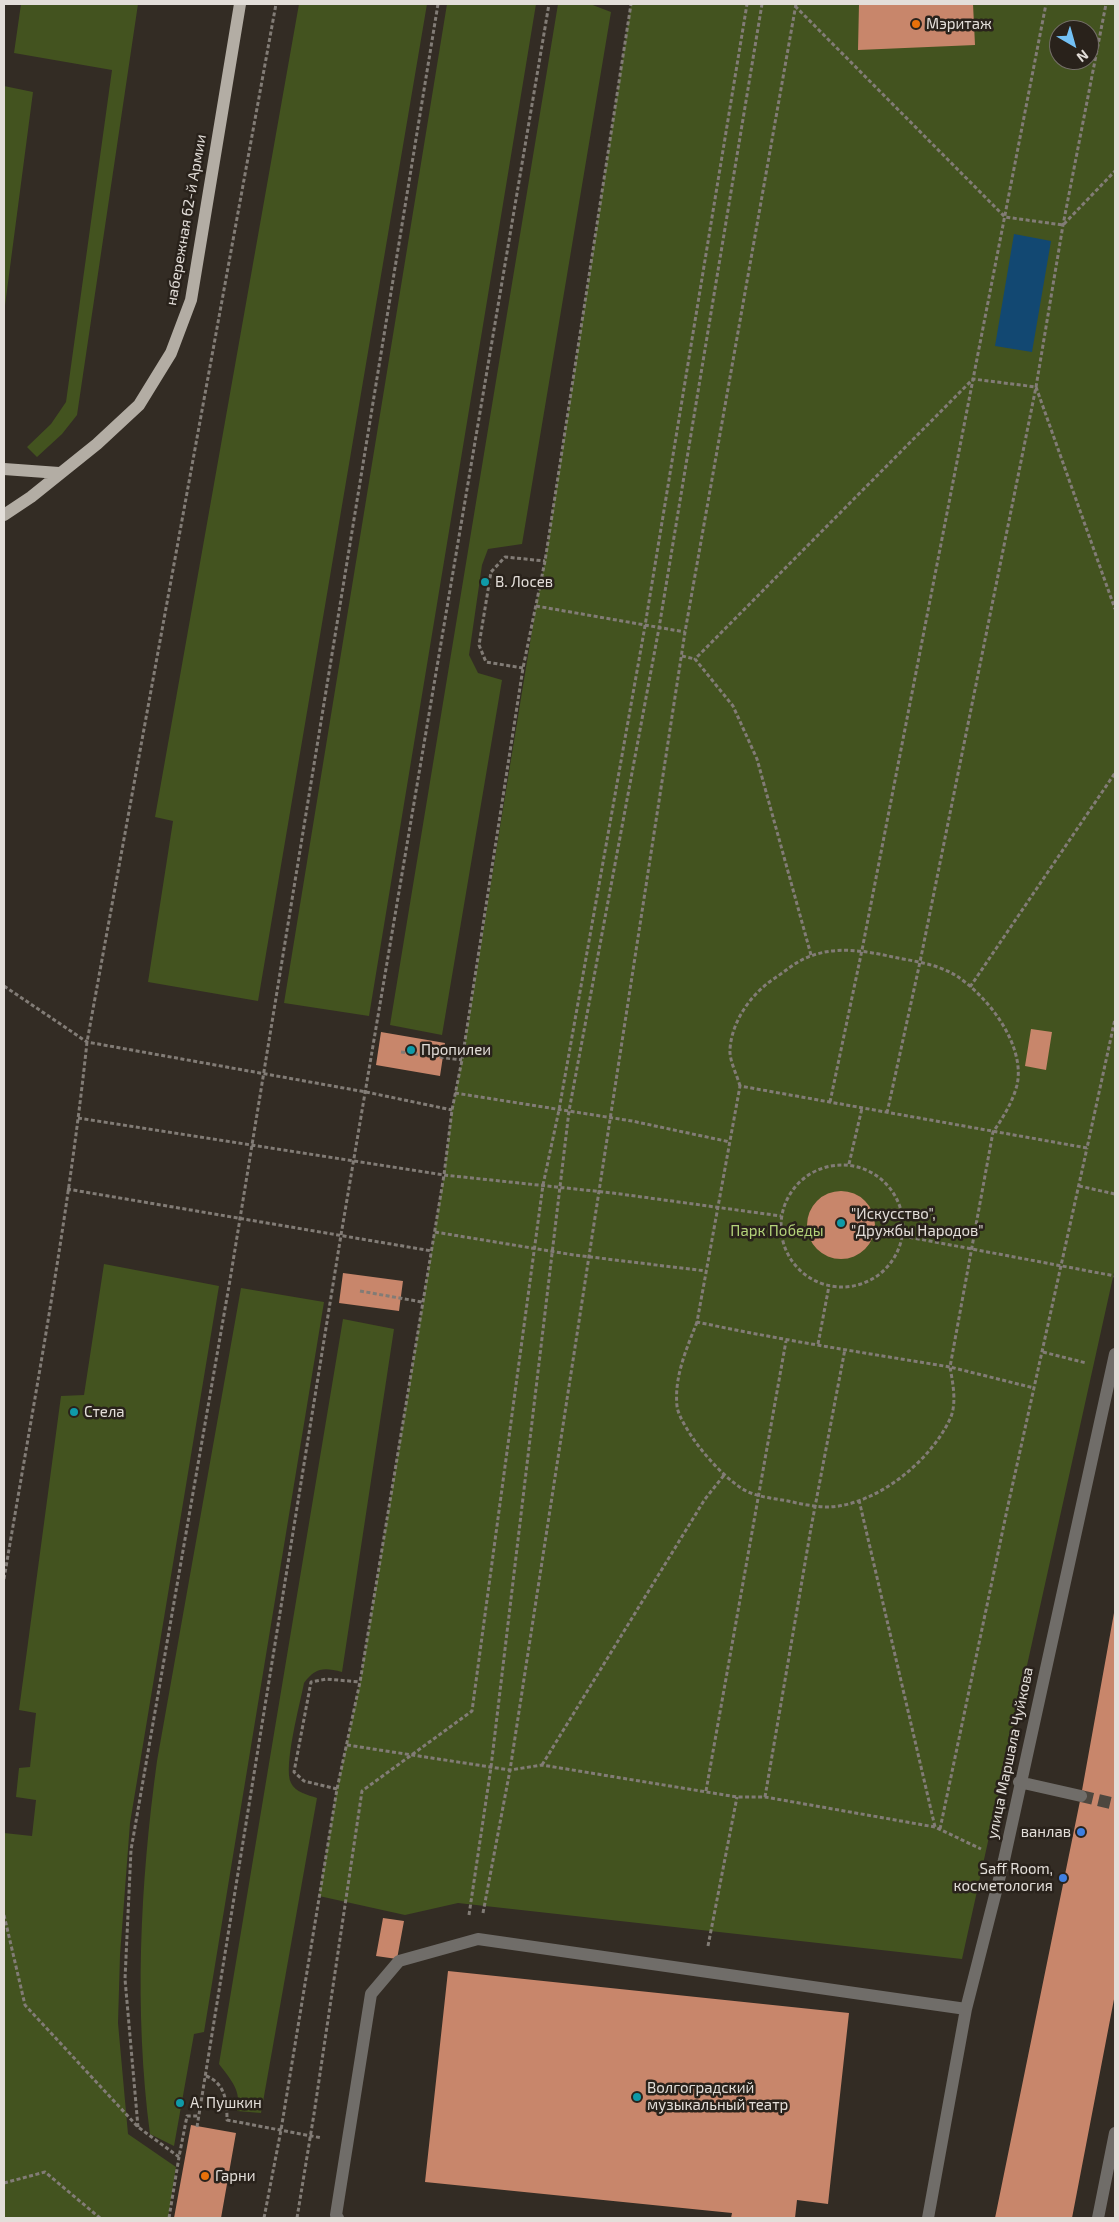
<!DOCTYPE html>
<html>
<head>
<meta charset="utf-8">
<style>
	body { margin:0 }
	#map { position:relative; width:1119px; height:2222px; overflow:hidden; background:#332c24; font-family:"Exo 2",sans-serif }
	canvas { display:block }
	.frame { position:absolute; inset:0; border:5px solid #e3ded9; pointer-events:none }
	.north { position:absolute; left:1049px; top:20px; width:50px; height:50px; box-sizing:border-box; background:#29221b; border:1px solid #736d67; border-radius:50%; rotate:142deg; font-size:14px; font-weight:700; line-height:20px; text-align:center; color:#e3ded9 }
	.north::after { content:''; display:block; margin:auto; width:18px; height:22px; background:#73c1f5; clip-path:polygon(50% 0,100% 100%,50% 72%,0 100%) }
</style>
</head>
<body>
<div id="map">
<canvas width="1119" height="2222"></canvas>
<div class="frame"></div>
<div class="north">N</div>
</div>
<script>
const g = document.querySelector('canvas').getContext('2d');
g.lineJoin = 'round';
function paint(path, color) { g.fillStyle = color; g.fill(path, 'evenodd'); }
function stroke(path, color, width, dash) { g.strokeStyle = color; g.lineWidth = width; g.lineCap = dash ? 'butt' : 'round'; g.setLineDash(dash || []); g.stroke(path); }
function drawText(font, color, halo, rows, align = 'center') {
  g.font = font + ' "Exo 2",sans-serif'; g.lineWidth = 5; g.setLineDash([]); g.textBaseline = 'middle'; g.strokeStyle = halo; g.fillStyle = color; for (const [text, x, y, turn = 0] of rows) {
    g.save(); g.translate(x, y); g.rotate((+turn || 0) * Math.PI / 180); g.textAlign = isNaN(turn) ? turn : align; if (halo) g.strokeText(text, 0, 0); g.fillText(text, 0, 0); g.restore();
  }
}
paint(new Path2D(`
	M21,4H138L77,415L62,434L37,457L27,447L51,424L66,402L112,70L14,53Z
	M299,4H427L258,1001L148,982L173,821L155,817Z
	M447,4H536L369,1016L284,1003Z
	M558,4H590L611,12L522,544L488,549L482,565L469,655L478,673L502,680L442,1035L390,1025Z
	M631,4H1115V1268L962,1959L458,1903L405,1915L319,1896L337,1789L360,1682L444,1175L452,1110L462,1060L536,606L545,561ZM1059,30H1089V60H1059Z
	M4,86L33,92L4,313Z
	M104,1264L219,1286L130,1823L120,1955L118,2023L128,2134L176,2167L168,2218H4V1833L32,1836L36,1800L16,1797L19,1768L30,1767L36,1713L19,1710L61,1396L84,1395Z
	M241,1288L324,1302L204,2032L194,2034L174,2146L150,2134C134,2010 140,1885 157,1761Z
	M343,1319L394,1329L342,1672C323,1667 315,1668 304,1683C300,1704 283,1767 291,1783C295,1792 308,1795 317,1798L261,2113L237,2111C242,2091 231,2080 219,2064Z`), '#43531f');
paint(new Path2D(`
	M1014,234L1051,241L1032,352L995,346Z`), '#124872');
paint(new Path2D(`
	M859,4H973L975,45L858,50Z
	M1031,1029L1052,1032L1046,1070L1025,1066Z
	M381,1032L445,1043L440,1076L376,1065Z
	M807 1225a34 34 0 1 1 68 0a34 34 0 1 1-68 0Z
	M343,1273L403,1281L399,1311L339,1303Z
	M1114,1613L1115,1994L1072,2218H995L1081,1796Z
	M383,1918L404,1921L397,1959L376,1956Z
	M448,1971L849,2013L828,2204L797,2200L795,2218H731L732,2213L425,2182Z
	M191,2125L236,2133L221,2218H174Z`), '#c8866b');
stroke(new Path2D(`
	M1081,1796L1115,1804`), '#4d473f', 12, [12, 6]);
stroke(new Path2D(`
	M795,6L1005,217L1063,225L1115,171
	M536,606L685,632
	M682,656L695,659
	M523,668L486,662L479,645L491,572L505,557L545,561
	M811,955L757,759L733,706L695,659L973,379L1036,387L1115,609
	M4,986L87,1042L366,1092L452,1110
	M970,987L1115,773
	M401,1052L462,1060
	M740,1086C737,1075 729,1060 730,1049C732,1020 752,993 775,978C787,970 798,960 811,956C837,946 866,951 893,957C913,961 937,964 955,975C987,995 1026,1045 1017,1085C1013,1101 1003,1118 993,1132L950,1367C865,1353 781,1340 697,1322L740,1086L1087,1148L1115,1019
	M455,1093L632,1121L730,1142
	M830,1102L862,950L1046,4
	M887,1113L920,962L1036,387L1063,225L1106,4
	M78,1118L444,1175L613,1193L781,1216
	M849,1164L862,1108
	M781 1226a61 61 0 1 1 122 0a61 61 0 1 1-122 0Z
	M1079,1186L1115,1194
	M67,1189L432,1251
	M435,1232L574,1255L706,1271
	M903,1236L1115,1276
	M360,1291L422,1302
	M697,1322C687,1348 674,1376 677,1406C678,1417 693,1439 700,1448C712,1463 725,1477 741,1488C755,1497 772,1498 788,1501C801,1504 815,1507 829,1507C876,1505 930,1462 950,1419C957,1404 953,1384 950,1367L1034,1388
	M818,1344L829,1286
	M1043,1352L1086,1363
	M859,1500L935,1827
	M4,1579C34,1400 68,1222 87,1042L276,4
	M347,1745L510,1770L542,1765L737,1797H765L935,1827L981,1849
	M542,1765L705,1499L725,1474
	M337,1789L304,1781L294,1772L311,1682L326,1679L360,1682
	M706,1791L786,1341
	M765,1797L811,1528L845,1349
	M940,1829L1007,1510L1087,1148
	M483,1913L510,1770L685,632L796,4
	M4,1915L25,2005L138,2127L179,2157L187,2116H199
	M469,1915L491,1767L569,1111L659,628L762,4
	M708,1946L737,1797
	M206,2076C225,2083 227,2101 227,2120L322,2138
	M138,2127L125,1979L131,1850L230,1280L438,4
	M197,2127L341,1235L549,4
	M4,2183L45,2172L100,2218
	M169,2218L179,2157
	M264,2218L281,2130L337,1789L360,1682L444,1175L452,1110L462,1060L523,668L545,561L631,4
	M297,2218L314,2114L362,1791L472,1711L543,1185L559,1110L645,626L747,4`), '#827c76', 3, [4, 2.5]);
stroke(new Path2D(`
	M1019,1782L1081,1796
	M338,2218L336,2215L371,1994L399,1961L478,1939L966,2009
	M928,2218L966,2009L1004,1860L1115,1354
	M1098,2218L1115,2133`), '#706d69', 12);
stroke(new Path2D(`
	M4,469L59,473
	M4,515L31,497L97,444L139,405L171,353L191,300L240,4`), '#b3ada4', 12);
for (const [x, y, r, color] of [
	[916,24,5,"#e8710a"],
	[485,582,5,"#0f9aa8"],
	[411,1050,5,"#0f9aa8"],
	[841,1223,5,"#0f9aa8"],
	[74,1412,5,"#0f9aa8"],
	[1081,1832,5,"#3f7fe0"],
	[1063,1878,5,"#3f7fe0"],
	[637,2097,5,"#0f9aa8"],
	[180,2103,5,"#0f9aa8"],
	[205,2176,5,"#e8710a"]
]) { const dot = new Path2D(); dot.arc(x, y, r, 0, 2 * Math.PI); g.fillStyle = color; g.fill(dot); stroke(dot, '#29221b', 2); }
drawText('15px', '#e3ded9', '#29221b', [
	["Мэритаж",926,24],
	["В. Лосев",495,582],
	["Пропилеи",421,1050],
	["\"Искусство\",",851,1214],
	["\"Дружбы Народов\"",851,1231],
	["Стела",84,1412],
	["ванлав",1071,1832,"right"],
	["Saff Room,",1053,1869,"right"],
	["косметология",1053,1886,"right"],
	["Волгоградский",647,2088],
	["музыкальный театр",647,2105],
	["А. Пушкин",190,2103],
	["Гарни",215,2176]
], 'left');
drawText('15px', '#e3ded9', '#29221b', [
	["набережная 62-й Армии",186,220,-80],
	["улица Маршала Чуйкова",1010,1753,-78]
]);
drawText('15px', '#b4d37a', '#29221b', [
	["Парк Победы",777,1231]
]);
</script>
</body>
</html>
